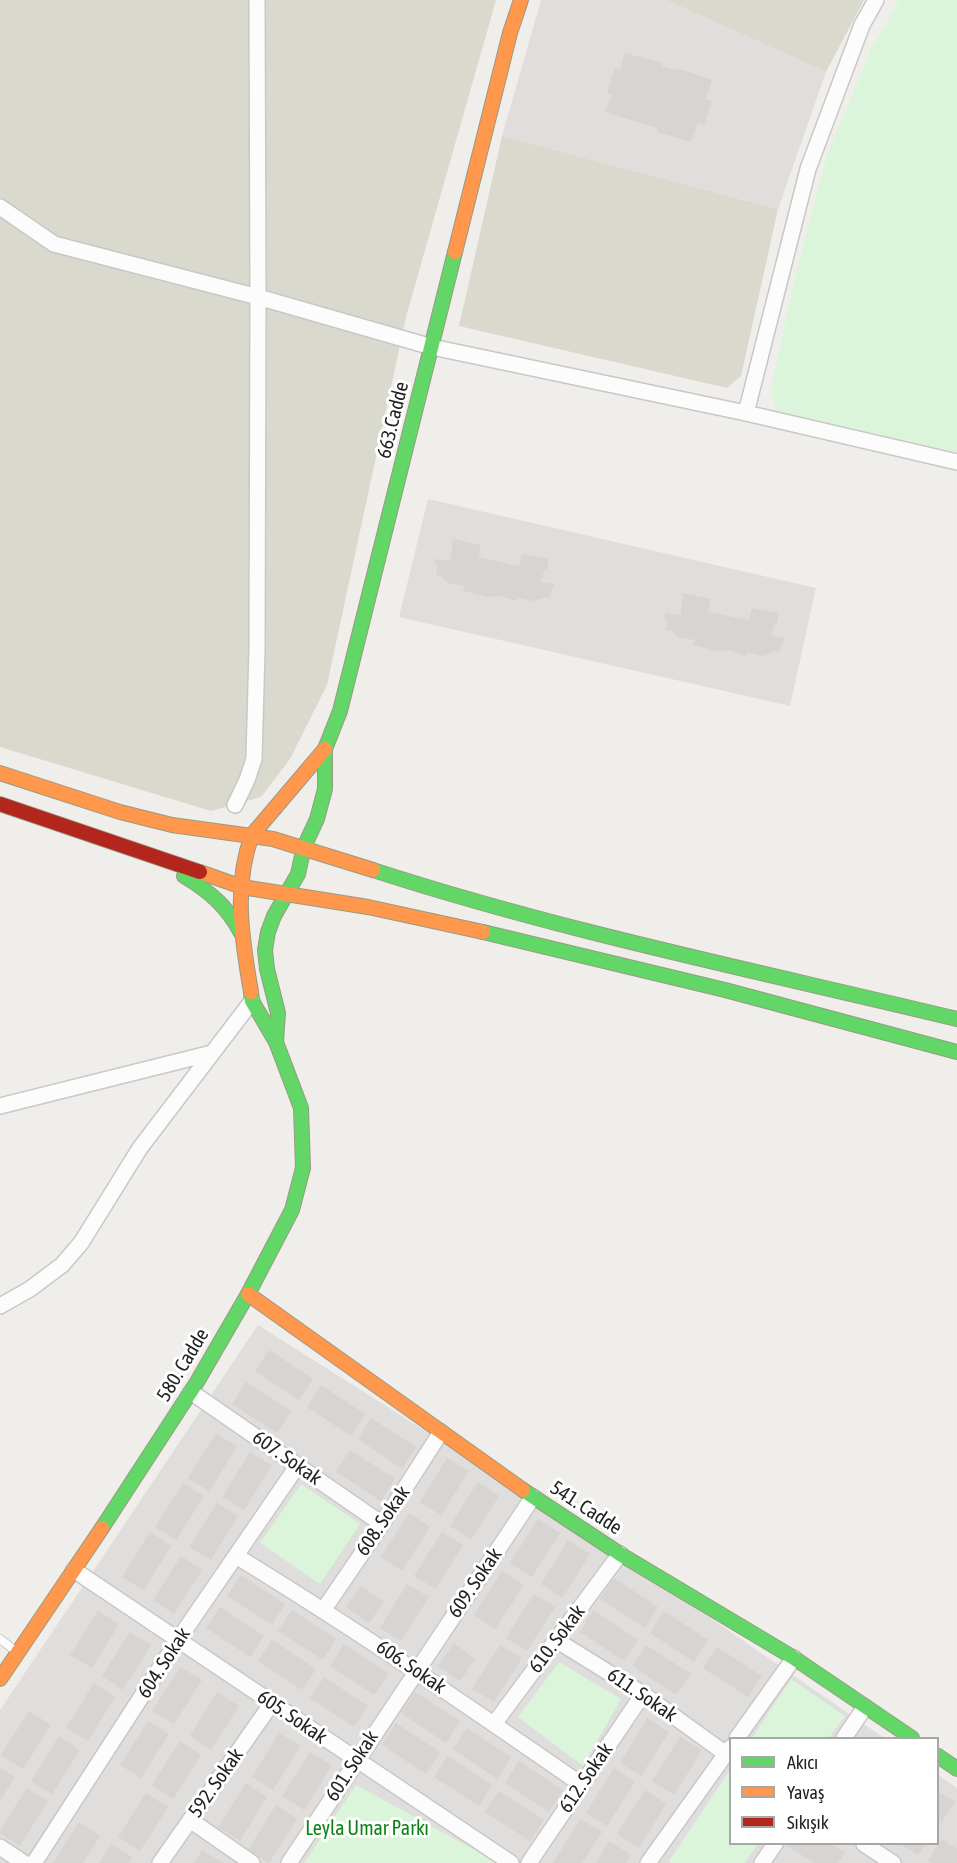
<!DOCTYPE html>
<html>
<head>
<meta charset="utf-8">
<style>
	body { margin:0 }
	#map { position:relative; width:957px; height:1863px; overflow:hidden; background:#f0eeeb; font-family:"Asap Condensed",sans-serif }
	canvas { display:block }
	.legend { position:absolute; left:729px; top:1737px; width:210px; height:108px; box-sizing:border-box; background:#fff; border:2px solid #a7a7a7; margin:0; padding:8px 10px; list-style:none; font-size:18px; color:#222 }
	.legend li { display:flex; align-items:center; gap:12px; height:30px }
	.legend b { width:30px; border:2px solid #a7a7a7 }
</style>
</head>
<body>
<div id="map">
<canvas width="957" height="1863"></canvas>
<ul class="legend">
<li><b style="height:8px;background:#63d668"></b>Akıcı</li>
<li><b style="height:8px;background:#ff974d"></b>Yavaş</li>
<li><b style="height:8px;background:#b3261e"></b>Sıkışık</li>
</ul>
</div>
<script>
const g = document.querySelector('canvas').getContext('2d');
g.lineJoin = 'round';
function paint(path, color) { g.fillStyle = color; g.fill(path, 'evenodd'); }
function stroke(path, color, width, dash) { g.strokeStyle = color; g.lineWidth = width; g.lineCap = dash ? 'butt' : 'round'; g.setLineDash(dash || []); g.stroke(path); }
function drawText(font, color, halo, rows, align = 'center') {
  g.font = font + ' "Asap Condensed",sans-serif'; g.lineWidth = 6; g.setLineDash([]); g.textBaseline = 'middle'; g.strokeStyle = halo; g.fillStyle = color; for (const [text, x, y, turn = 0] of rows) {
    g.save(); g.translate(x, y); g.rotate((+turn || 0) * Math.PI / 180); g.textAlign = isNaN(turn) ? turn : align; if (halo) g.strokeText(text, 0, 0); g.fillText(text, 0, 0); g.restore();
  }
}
paint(new Path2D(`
	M541,0H666L826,72L778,209L502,136Z
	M428,499L816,588L790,706L399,617Z
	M258,1325L590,1535L884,1738H730V1844H938V1775L957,1788V1863H0V1710Z`), '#dfdedc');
paint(new Path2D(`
	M0,0H496L406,317L327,685L290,759L261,797L211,811L0,747Z
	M666,0H864L826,72Z
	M502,136L778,209L741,376L727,388L459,326Z`), '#d9d9cd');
paint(new Path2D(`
	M899,0H957V452L778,412L770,393L796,273L828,152L872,48Z
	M301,1484L360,1524L320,1584L260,1543Z
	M559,1662L621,1699L583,1766L518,1717Z
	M791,1679L845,1716L829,1738H752Z
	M730,1770V1844H758L745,1863H671L669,1861Z
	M356,1785L499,1863H304Z`), '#daf5da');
paint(new Path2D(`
	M625,53L662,63V66L676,70L677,68L712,80L706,99L712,101L704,126L698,123L691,142L657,132V128L605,112L612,94L607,93L615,68L620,70Z
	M453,539L481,545L478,557L519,566L522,554L549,559L547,569L544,571L541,582L554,584L549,598L545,597L533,601L518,598L516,601L500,596L488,597L463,591L465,586L448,583L442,577L436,575L437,566L434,562L436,559L450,561Z
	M683,593L711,599L708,612L749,620L752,608L779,613L777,623L774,625L771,636L784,638L779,652L775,651L763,656L748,652L746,656L730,650L718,651L693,645L695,640L678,637L672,631L666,630L667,620L664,616L667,613L681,615Z
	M269,1350L313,1379L299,1400L255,1371Z
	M246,1382L291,1411L277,1433L232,1404Z
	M321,1385L365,1414L351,1436L307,1407Z
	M371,1418L416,1447L402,1469L358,1439Z
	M216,1433L237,1447L209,1491L188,1478Z
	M350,1450L395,1479L381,1501L336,1472Z
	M250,1452L272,1466L244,1510L222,1497Z
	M447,1458L469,1471L441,1515L420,1502Z
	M478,1482L499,1496L471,1540L450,1526Z
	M183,1483L204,1496L176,1540L155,1527Z
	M217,1503L238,1516L211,1560L189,1547Z
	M409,1513L430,1527L402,1571L381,1557Z
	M538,1519L560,1533L532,1577L510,1563Z
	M150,1532L171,1546L144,1590L122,1577Z
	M442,1532L463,1545L436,1589L414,1576Z
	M568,1540L590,1554L562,1598L541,1584Z
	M181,1556L202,1570L174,1614L153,1600Z
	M502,1571L524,1585L495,1629L474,1615Z
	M241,1575L285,1604L272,1625L227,1596Z
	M614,1578L658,1607L645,1628L600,1599Z
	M407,1584L429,1597L401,1641L380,1628Z
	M361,1586L384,1602L369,1623L346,1607Z
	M534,1594L555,1607L527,1651L506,1638Z
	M220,1607L264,1636L250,1657L206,1628Z
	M292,1610L336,1639L323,1660L278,1631Z
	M593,1610L638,1640L624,1661L580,1632Z
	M98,1611L119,1624L92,1668L70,1655Z
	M664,1611L708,1640L694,1662L650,1633Z
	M130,1632L151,1645L123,1690L102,1676Z
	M272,1640L316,1669L302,1690L258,1661Z
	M454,1643L475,1659L460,1681L438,1666Z
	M344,1644L389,1674L374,1695L330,1666Z
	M500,1645L522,1658L494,1702L472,1689Z
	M646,1645L691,1674L676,1695L632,1666Z
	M717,1647L762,1676L748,1697L703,1668Z
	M180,1667L202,1680L174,1724L152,1711Z
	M324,1677L368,1706L354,1727L310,1698Z
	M94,1683L115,1697L88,1741L66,1728Z
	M217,1692L239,1706L211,1750L190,1736Z
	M415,1692L460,1721L446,1743L401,1713Z
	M29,1711L51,1725L23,1769L1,1755Z
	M647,1718L669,1732L641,1776L620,1763Z
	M148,1721L169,1734L141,1778L120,1765Z
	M396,1723L440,1752L426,1774L382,1745Z
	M467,1728L511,1757L497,1779L453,1749Z
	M279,1733L301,1746L273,1790L252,1777Z
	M59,1736L80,1750L52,1794L31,1781Z
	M680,1737L702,1750L674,1795L652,1781Z
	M180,1741L201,1755L173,1799L152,1785Z
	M310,1752L332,1765L304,1810L282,1796Z
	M448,1756L492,1785L479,1806L434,1777Z
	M519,1761L563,1790L549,1812L505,1783Z
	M0,1768L15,1777L0,1801Z
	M614,1768L635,1782L607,1826L586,1813Z
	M246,1783L267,1797L240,1841L218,1827Z
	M27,1788L48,1801L20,1846L0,1833V1830Z
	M645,1790L666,1804L639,1848L617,1834Z
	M499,1791L544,1820L530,1841L485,1812Z
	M938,1791L955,1802L941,1823L938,1821Z
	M146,1793L168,1807L140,1851L118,1837Z
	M276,1805L297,1819L269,1863L248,1850Z
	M580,1819L602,1832L582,1863H553Z
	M79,1822L100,1836L83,1863H53Z
	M942,1839L957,1849V1863H932L928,1860Z
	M609,1841L631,1855L626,1863H596Z
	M111,1844L132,1857L129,1863H99Z
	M787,1844H831L845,1853L838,1863H814L786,1845Z
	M900,1844H926L918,1855Z
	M202,1850L224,1863H194Z`), '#d7d4d2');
const lane = new Path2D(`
	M0,1639L18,1653`);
const street = new Path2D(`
	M0,207L54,244L258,297L432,347L746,413L957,462
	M746,413L808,169L862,25L876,0
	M235,805L247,780L254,759L257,650L258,297L257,0
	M0,1106L212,1053
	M0,1306L30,1289L62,1265L81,1243L140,1148L252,1001
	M191,1392L382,1524
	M236,1556C354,1628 468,1706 582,1785
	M74,1570L511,1863
	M324,1609L382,1524L441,1432
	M556,1640L643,1694L726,1754
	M494,1724L620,1554
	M737,1738L794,1658
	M844,1738L865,1707
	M190,1820L252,1863
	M864,1844L893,1863
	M0,1847L24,1863
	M34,1863L178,1640L298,1465
	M160,1863L272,1703
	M289,1863L533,1497
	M529,1863L643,1694
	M648,1863L730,1748
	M762,1863L775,1844`);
const fast = new Path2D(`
	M373,870C564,932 762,972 957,1019
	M184,876C209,891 228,907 241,933
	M483,932L725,990L957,1052
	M276,1042L278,1013L267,969L265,950L268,932L274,916L298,874L304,847L317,819L325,789V749L340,711L455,252
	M523,1490L620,1554L794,1658L912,1738
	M102,1528L197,1382L248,1294L292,1210L303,1168L301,1108L276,1042L252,1001L251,992
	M938,1756L957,1769`);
const slow = new Path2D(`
	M455,252L510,33L521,0
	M0,773L120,812L172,825L273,839L373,870
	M200,872L242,887L368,907L483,932
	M251,992C242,940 233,886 252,835L325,749
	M248,1294L523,1490
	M0,1679L102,1528`);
const jam = new Path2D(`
	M0,804L200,872`);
stroke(lane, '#c9c8c7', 10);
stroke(street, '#c9c8c7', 18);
stroke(fast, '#999a82', 16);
stroke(slow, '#999a82', 16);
stroke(jam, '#999a82', 16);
stroke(lane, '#fdfcfc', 8);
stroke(street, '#fdfcfc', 15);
stroke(fast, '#63d668', 14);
stroke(slow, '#ff974d', 14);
stroke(jam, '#b3261e', 14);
drawText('20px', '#222', '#fff', [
	["663.Cadde",393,420,-76],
	["580. Cadde",183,1365,-59],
	["607. Sokak",287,1458,35],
	["541. Cadde",586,1508,33],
	["608. Sokak",383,1521,-56],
	["609. Sokak",475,1583,-56],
	["610. Sokak",557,1639,-53],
	["604. Sokak",164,1663,-57],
	["606. Sokak",411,1667,34],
	["611. Sokak",642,1695,34],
	["605. Sokak",292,1717,34],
	["601. Sokak",352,1766,-57],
	["612. Sokak",586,1778,-56],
	["592. Sokak",216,1783,-55]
]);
drawText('20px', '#0c8416', '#fff', [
	["Leyla Umar Parkı",367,1829]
]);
</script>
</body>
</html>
